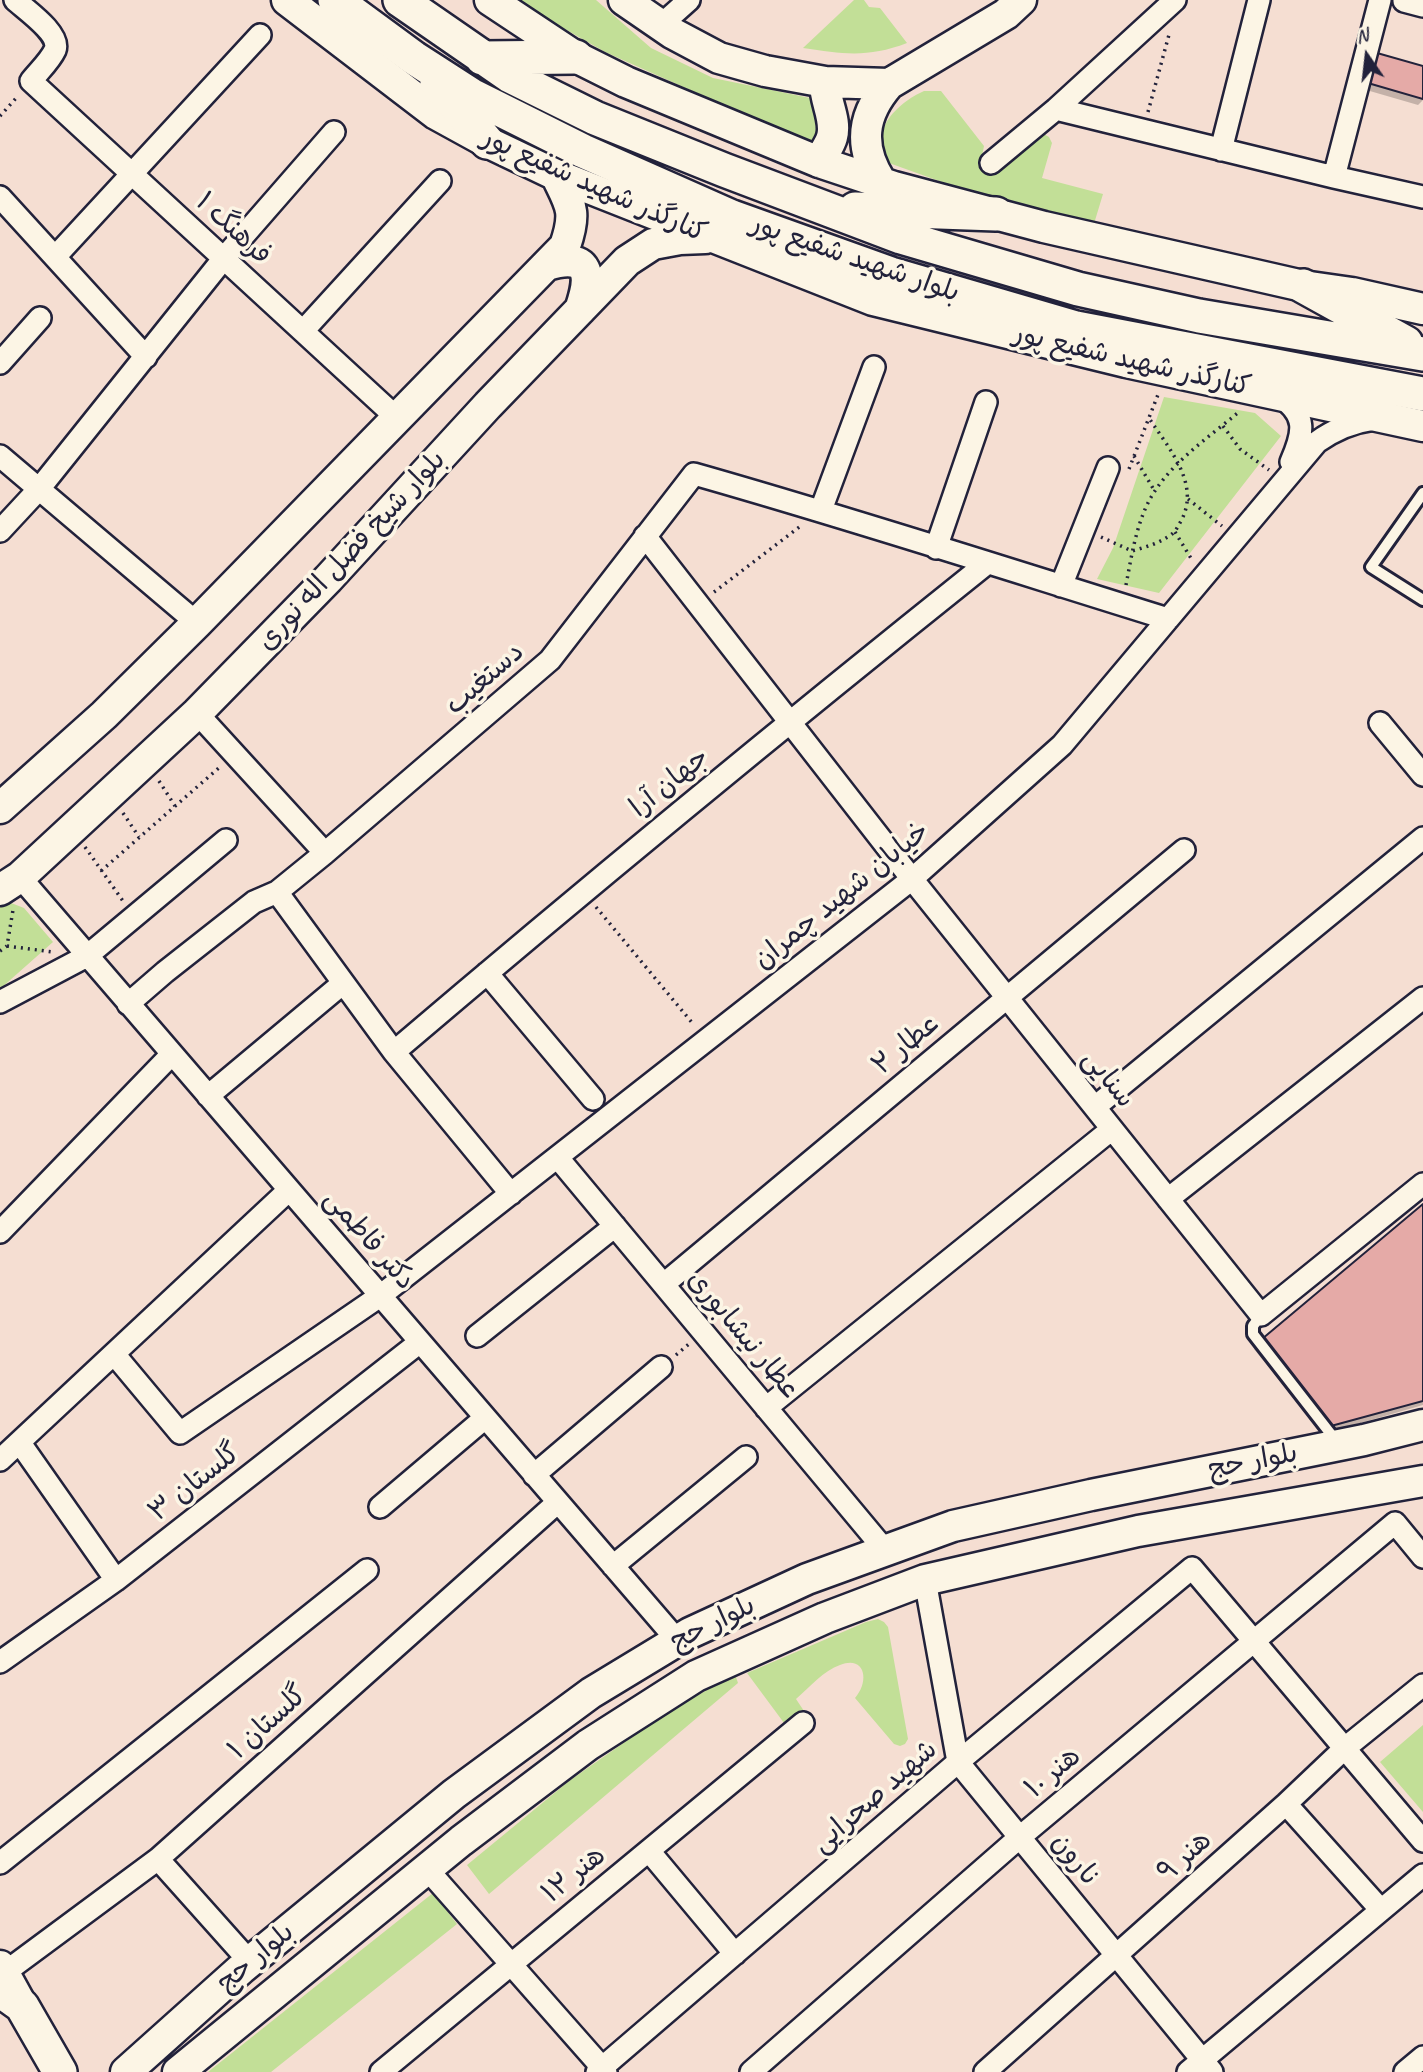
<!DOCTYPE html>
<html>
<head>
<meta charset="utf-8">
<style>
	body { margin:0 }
	#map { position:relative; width:1423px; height:2072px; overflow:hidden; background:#f5ded2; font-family:Caveat,sans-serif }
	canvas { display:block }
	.north { position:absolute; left:1332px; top:21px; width:70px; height:70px; -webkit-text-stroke:5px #fcf5e5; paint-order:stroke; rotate:346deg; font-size:19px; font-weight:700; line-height:28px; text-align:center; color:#22223b }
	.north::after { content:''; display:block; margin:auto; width:24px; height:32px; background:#22223b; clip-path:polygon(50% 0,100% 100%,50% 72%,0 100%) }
</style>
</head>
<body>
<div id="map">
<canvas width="1423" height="2072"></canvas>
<div class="north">N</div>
</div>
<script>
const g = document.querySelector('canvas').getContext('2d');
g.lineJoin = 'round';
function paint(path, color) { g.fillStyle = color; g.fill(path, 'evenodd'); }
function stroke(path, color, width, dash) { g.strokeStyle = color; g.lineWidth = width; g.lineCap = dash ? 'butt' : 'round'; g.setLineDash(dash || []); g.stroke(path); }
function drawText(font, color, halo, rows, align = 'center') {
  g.font = font + ' Caveat,"Playpen Sans Arabic",sans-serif'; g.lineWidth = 7; g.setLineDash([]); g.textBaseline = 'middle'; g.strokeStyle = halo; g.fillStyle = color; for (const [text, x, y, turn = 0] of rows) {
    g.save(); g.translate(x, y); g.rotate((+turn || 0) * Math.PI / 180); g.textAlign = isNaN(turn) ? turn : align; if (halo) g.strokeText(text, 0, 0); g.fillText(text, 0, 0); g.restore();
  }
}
paint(new Path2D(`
	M514,0H596L651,48L713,78L820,100L824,118L813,145L605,52Z
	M854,0H864L869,7L880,8L907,43C868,58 843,54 803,48Z
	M924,91H941L984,146L981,161L1042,133L1049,137L1052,143L1042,178L1103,194L1093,227L978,195L889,163C866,133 897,103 924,91Z
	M1164,397L1255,413L1281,436L1159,593L1097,579L1113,548Z
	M6,901L24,908L53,942L0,989V905Z
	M878,1619L884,1622L888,1627L908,1739L905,1744L900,1746L894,1744L855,1698C870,1681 865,1655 840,1665C824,1670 809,1688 796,1699L806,1714L787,1727L747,1673L866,1622Z
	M735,1674L738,1683L489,1894L467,1865L569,1781L665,1714Z
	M1423,1725V1812L1380,1762Z
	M433,1893L457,1924L271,2072H208Z`), '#c2df97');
paint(new Path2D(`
	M1423,68V100L1418,105L1356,87Z
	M1423,1206V1405L1322,1434L1254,1349Z`), '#0003');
const building = new Path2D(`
	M1370,51L1423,66V99L1361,81Z
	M1423,1204V1401L1331,1426L1262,1339Z`);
paint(building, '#e5aaa7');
stroke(building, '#22223b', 2);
const lane = new Path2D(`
	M1423,493L1371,567L1423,600
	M1261,1315L1253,1326V1334L1337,1442`);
const street = new Path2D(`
	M15,0C26,10 61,34 55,50C50,61 38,72 31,81L397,418
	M1404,1L1423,6
	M661,25L689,0
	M1056,109L1334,177L1423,197
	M1221,150L1259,0
	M991,163L1056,109L1175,0
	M1334,177L1380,0
	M0,197L146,357
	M55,257L260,35
	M303,331L440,181
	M0,363L40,318
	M1278,395C1308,415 1304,432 1291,462
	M0,456L197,623
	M821,510L874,367
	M0,531L39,489L224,258L334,132
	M645,536L912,879L1261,1315L1423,1184
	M936,548L986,402
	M1061,586L1108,468
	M197,713L325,853
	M1380,723L1423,775
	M20,877L677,1640
	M277,892L394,1052L511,1194
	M487,973L593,1099
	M0,1002L87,956L226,840
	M128,1004L165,972L254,902L277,892L325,853L550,660L694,474C853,519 1010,570 1168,619
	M394,1052C589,886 786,724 986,564
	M208,1096L342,984
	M1095,1107L1423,838
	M558,1158L884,1549
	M1168,1199L1423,998
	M0,1232L172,1054
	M664,1284L1184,850
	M477,1336L615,1226
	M114,1354L180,1433L380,1296L912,879L1062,745L1317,442C1335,429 1352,422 1374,419
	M766,1408L1112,1129
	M20,1443L116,1580
	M0,1460L289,1190
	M534,1475L661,1367
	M380,1507L485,1418
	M613,1566L746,1457
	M925,1580L958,1762L1212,2072
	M0,1662L116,1580L420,1342
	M1286,1804L1381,1910
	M649,1851L735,1954
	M158,1859L250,1962
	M0,1863L367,1570
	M427,1869L606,2072
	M4,1973L158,1859L558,1502
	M381,2072L803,1723
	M597,2072L958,1762L1192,1568L1423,1841
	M751,2072L1020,1837L1395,1523L1423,1557
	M985,2072L1286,1804L1345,1748L1423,1685
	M1188,2072L1423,1875
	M1405,2072L1423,2057`);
const secondary = new Path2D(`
	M287,0L436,114L487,142L556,175L873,300L1126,362L1423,426
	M490,0L576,57L626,82L819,162L894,187L1044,227L1303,286L1352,293L1423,309
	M624,0L672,33L719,58L765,71L825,82L889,84L1006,14L1021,0
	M819,162C823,154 830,145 832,137C837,119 824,100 825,82
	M881,182C858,146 862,115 889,84
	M547,265C591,252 592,275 580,310
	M0,808L104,715L197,623L565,246C577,211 571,206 556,175
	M0,890L20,877L197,713L328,579L488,405L627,261L653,244L680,239L705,238
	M0,1966L22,2006
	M126,2072L241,1969L454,1794L591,1693L690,1633L807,1579L953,1526L1091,1495L1364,1440L1423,1425
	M178,2072L461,1841L588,1745L696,1676L825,1618L925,1580L1138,1531L1423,1481`);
const primary = new Path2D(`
	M335,0L414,58L473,96L583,151L732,217L891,274L1076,328L1423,394
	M400,0L510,76L595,118L724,170L901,237L1078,289L1199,316L1423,354
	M482,58L576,57
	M437,83L487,142
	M855,209L996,214
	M1303,286L1406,343
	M0,1990L22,2006L60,2072`);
stroke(lane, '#22223b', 16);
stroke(street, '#22223b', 26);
stroke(secondary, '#22223b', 35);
stroke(primary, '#22223b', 38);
stroke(new Path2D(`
	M1148,112L1170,31
	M0,116L18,96
	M1223,426L1240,449L1269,470
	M1134,456L1154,490
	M1129,469L1159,392
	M1188,499L1222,526
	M1175,532L1192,560
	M1101,537L1132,551C1146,547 1160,543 1172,534C1176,531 1178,526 1181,521C1201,484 1169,449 1149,418
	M1126,585C1131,559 1135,532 1146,507C1164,467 1207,439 1240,411
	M714,592L802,525
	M159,781L175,806
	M123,813L139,837
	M85,847L123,901
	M101,871L221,766
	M596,907L694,1025
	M7,946L53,952
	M0,951L7,946L13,910
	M676,1355L689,1344`), '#22223b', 3.5, [2, 5]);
stroke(lane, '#fcf5e5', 10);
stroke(street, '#fcf5e5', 21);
stroke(secondary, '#fcf5e5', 30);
stroke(primary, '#fcf5e5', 33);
drawText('28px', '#22223b', '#fcf5e5', [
	["کنارگذر شهید شفیع پور",594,186,24],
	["فرهنگ ۱",233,229,43],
	["بلوار شهید شفیع پور",855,259,19],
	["کنارگذر شهید شفیع پور",1132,361,13],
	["بلوار شیخ فضل اله نوری",352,551,-47],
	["دستغیب",485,679,-41],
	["جهان آرا",670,783,-39],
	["خیابان شهید چمران",842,896,-39],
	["عطار ۲",906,1045,-40],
	["سنایی",1108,1079,51],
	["دکتر فاطمی",369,1240,49],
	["عطار نیشابوری",743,1335,50],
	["بلوار حج",1253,1462,-11],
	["گلستان ۳",195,1483,-38],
	["بلوار حج",713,1624,-26],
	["گلستان ۱",268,1723,-42],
	["هنر ۱۰",1053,1773,-40],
	["شهید صحرایی",875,1797,-41],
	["هنر ۹",1185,1857,-42],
	["نارون",1075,1860,51],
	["هنر ۱۲",574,1875,-39],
	["بلوار حج",256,1958,-40]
]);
</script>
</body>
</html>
